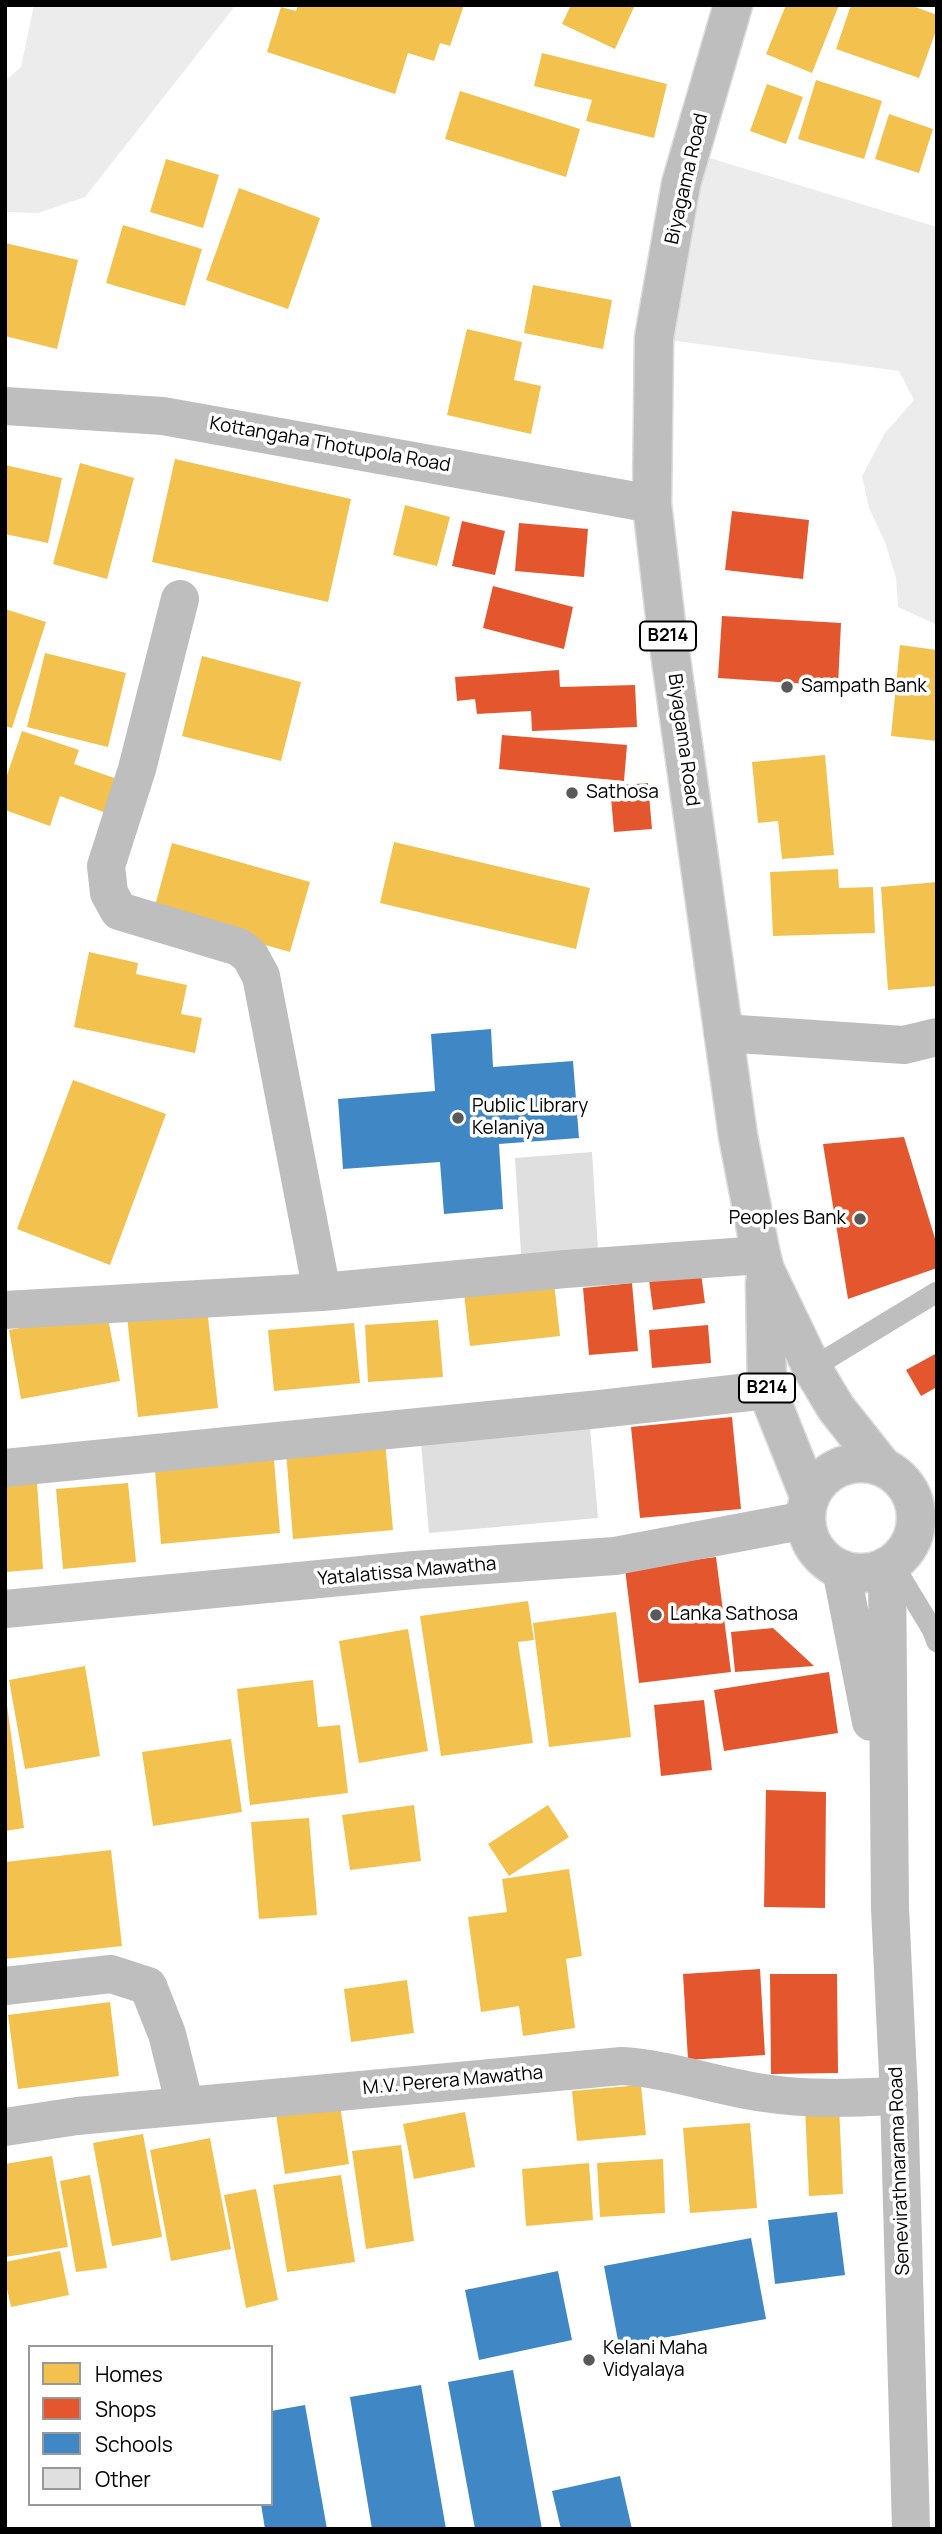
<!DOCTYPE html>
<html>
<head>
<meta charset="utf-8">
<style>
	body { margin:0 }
	#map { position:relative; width:942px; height:2534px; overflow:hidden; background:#fff; font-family:Manrope,sans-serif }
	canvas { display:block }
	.frame { position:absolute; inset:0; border:7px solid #000; pointer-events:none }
	.legend { position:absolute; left:28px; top:2345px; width:245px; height:161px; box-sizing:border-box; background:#fff; border:2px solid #999; margin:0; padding:9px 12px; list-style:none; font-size:21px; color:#000 }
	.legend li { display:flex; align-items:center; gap:14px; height:35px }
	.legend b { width:35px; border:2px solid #999 }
</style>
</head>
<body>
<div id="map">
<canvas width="942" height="2534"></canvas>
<div class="frame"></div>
<ul class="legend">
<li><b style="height:19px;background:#f2c14e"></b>Homes</li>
<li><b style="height:19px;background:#e4572e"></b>Shops</li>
<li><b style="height:19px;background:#3f88c5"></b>Schools</li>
<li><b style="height:19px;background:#dfdfdf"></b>Other</li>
</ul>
</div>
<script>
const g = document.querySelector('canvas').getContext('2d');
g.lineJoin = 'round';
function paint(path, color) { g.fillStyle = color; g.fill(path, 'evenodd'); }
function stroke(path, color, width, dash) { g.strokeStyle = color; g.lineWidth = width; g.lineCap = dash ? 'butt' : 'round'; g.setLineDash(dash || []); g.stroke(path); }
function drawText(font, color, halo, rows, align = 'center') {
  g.font = font + ' Manrope,sans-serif'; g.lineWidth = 7; g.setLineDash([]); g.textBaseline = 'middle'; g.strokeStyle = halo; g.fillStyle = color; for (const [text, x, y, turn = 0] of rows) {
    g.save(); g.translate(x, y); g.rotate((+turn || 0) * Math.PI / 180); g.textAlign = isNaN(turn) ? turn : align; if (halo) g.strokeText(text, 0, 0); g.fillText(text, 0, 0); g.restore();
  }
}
paint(new Path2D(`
	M34,5H236L85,197L38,213L5,212V81L21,67Z
	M690,152L937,227V625L898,607L896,578L885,542L869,508L862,476L885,433L914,400L899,371L654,338Z`), '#ececec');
paint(new Path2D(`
	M298,5H464L450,46L440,43L434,61L408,53L395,94L267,52L281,7L296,11Z
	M571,5H635L615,49L562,24Z
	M786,5H839L812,73L766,54Z
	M851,5H910L937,15V28L919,78L836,49Z
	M542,53L667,84L654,138L586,121L592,100L534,86Z
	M816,80L882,101L864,159L798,139Z
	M767,84L803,97L786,144L750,131Z
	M460,91L580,129L566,177L445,139Z
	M889,114L933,129L919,173L875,159Z
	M166,159L219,175L203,228L150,212Z
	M239,188L320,218L288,309L206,280Z
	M123,225L202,249L185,306L106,283Z
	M5,243L78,260L57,349L5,336Z
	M533,285L612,300L603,349L524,333Z
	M467,329L522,342L514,380L541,386L531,434L447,415Z
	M175,459L351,499L328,602L152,562Z
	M80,463L134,478L107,579L53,564Z
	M5,465L62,478L48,543L5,534Z
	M405,505L450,517L437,566L393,555Z
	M5,609L46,622L12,728L5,726Z
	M900,645L937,650V741L891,736Z
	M45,653L126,673L108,747L27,727Z
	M202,656L301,682L281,761L182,736Z
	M22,731L79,750L74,764L120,780L109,814L60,796L50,826L5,810V781Z
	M825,755L834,855L782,859L778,821L758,823L752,762Z
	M394,842L590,888L576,949L380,903Z
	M172,843L310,882L290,952L153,913Z
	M838,869L839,888L873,887L875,933L773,936L770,872Z
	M937,882V986L888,990L881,887Z
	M89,952L138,963L136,974L187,985L181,1014L202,1018L195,1053L74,1027Z
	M73,1080L166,1114L110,1265L17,1229Z
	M553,1274L560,1336L470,1346L463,1285Z
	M207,1308L218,1408L138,1417L127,1317Z
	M107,1313L120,1381L21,1399L9,1330Z
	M438,1320L443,1377L368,1382L365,1325Z
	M354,1323L360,1383L274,1391L268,1330Z
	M385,1441L393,1530L293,1539L286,1451Z
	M274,1460L280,1533L161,1544L155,1470Z
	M37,1483L43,1569L5,1572V1485Z
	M128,1483L136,1562L63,1569L56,1489Z
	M528,1601L534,1640L518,1642L533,1743L441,1756L420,1616Z
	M616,1612L631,1737L549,1747L533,1623Z
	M408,1629L428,1751L359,1763L339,1641Z
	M85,1666L100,1756L25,1769L9,1680Z
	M313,1680L318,1727L340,1725L348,1793L250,1805L237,1689Z
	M5,1691L24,1828L5,1831Z
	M231,1739L242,1812L153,1826L142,1752Z
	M414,1805L421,1861L350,1870L342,1815Z
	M548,1805L569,1837L509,1876L488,1844Z
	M309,1818L317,1915L259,1919L251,1822Z
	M111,1850L122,1946L5,1959V1862Z
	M569,1869L582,1956L566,1959L575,2028L523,2036L519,2006L481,2012L468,1917L507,1912L502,1879Z
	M407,1980L414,2033L351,2042L344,1989Z
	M110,2002L119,2076L18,2089L8,2015Z
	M641,2085L646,2135L577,2141L572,2091Z
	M340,2105L349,2164L285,2174L276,2114Z
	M839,2105L843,2194L809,2196L805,2107Z
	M465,2112L475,2167L414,2179L403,2124Z
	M750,2123L757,2208L690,2213L683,2128Z
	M143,2134L162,2237L112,2246L93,2143Z
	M210,2138L231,2249L171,2261L150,2150Z
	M401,2145L414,2241L366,2249L352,2151Z
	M52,2156L68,2247L5,2257V2164Z
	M663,2159L665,2213L600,2217L597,2163Z
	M589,2163L593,2220L526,2226L522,2169Z
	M90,2175L107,2268L76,2272L60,2181Z
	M341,2175L355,2262L287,2272L273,2185Z
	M256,2189L278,2300L246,2308L224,2195Z
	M60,2251L69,2295L11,2307L5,2280V2262Z`), '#f2c14e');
paint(new Path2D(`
	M732,511L809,520L803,579L725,570Z
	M462,521L505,531L495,575L452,566Z
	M519,523L588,529L584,577L515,571Z
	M493,586L573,607L564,649L483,628Z
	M722,616L841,623L838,686L718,678Z
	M559,670L560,687L635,685L637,727L532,731L531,711L477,714L475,699L457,701L455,677Z
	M502,735L627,745L624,781L499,769Z
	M648,783L652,829L614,832L610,786Z
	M904,1137L937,1245V1268L848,1299L823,1144Z
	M700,1266L705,1303L653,1310L648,1272Z
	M632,1283L638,1351L589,1355L583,1288Z
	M708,1325L711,1363L652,1368L649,1330Z
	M937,1353V1387L921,1396L906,1370Z
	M732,1417L741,1509L640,1518L631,1427Z
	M716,1557L731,1672L639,1683L625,1569Z
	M773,1628L814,1666L735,1672L731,1632Z
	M829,1672L838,1733L724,1751L714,1690Z
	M704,1700L712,1770L661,1776L654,1705Z
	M766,1790L826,1792L825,1908L764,1907Z
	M760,1969L765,2055L688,2060L683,1974Z
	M770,1974H837L838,2073L771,2074Z`), '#e4572e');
paint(new Path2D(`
	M491,1029L493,1067L573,1061L579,1138L499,1144L503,1209L444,1214L440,1162L343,1169L338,1099L435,1091L431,1034Z
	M837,2212L845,2275L775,2284L768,2220Z
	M751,2238L766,2319L619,2346L604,2266Z
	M558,2271L572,2340L479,2360L465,2290Z
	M513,2370L542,2529H475L448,2382Z
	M421,2385L446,2529H372L350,2397Z
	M305,2405L327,2529H265L261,2504H271V2411Z
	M620,2476L632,2529H561L552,2491Z`), '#3f88c5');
paint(new Path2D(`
	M592,1152L598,1249L521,1254L515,1158Z
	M590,1427L598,1518L429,1533L421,1443Z`), '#dfdfdf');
const primary = new Path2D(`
	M733,5L681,184L654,338L652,504L666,624L738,1136L761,1255L765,1270L812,1368L836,1408L882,1466
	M765,1283L767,1390L810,1498
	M806 1518a55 55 0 1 1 110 0a55 55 0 1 1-110 0Z`);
stroke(primary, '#dbdbdb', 41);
stroke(new Path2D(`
	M812,1368L937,1292
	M892,1563L932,1629L937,1642`), '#bebebe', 21);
stroke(new Path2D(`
	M5,406L163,416L652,504
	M180,599L137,769L106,866L109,893L119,911L239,947L250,956L261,976L322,1292
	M723,1033L904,1045L937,1037
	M5,1310L322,1292L565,1269L761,1255
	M5,1468L600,1409L767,1390
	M5,1609L414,1570L615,1556L806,1520
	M5,1986L111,1974L148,1986L167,2034L185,2106
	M5,2127L77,2116L622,2066C670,2069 716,2086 764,2093C809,2100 853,2098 899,2096`), '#bebebe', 38);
stroke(new Path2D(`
	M887,1566L890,1908L899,2096L911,2529
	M841,1569L871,1722`), '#bebebe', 38);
stroke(primary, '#bebebe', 38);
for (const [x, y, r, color] of [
	[787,687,7,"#595959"],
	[572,793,7,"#595959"],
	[458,1118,7,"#595959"],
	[860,1219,7,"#595959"],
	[656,1615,7,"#595959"],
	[589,2360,7,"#595959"]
]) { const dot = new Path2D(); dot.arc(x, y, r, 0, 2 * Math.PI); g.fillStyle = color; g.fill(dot); stroke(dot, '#fff', 2.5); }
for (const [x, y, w] of [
	[668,636,56],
	[767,1388,56]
]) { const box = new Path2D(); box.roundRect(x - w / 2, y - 14.5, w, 29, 5); g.fillStyle = '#fff'; g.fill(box); stroke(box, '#000', 2); }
drawText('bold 18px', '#000', null, [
	["B214",668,636],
	["B214",767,1388]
]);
drawText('19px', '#000', '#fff', [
	["Biyagama Road",687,179,-77],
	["Kottangaha Thotupola Road",330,445,10],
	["Biyagama Road",683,740,82],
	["Yatalatissa Mawatha",407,1572,-5],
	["M.V. Perera Mawatha",453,2081,-5],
	["Senevirathnarama Road",900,2171,-92]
]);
drawText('19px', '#000', '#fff', [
	["Sampath Bank",801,687],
	["Sathosa",586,793],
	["Public Library",472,1107],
	["Kelaniya",472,1129],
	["Peoples Bank",846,1219,"right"],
	["Lanka Sathosa",670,1615],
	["Kelani Maha",603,2349],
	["Vidyalaya",603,2371]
], 'left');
</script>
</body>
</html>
